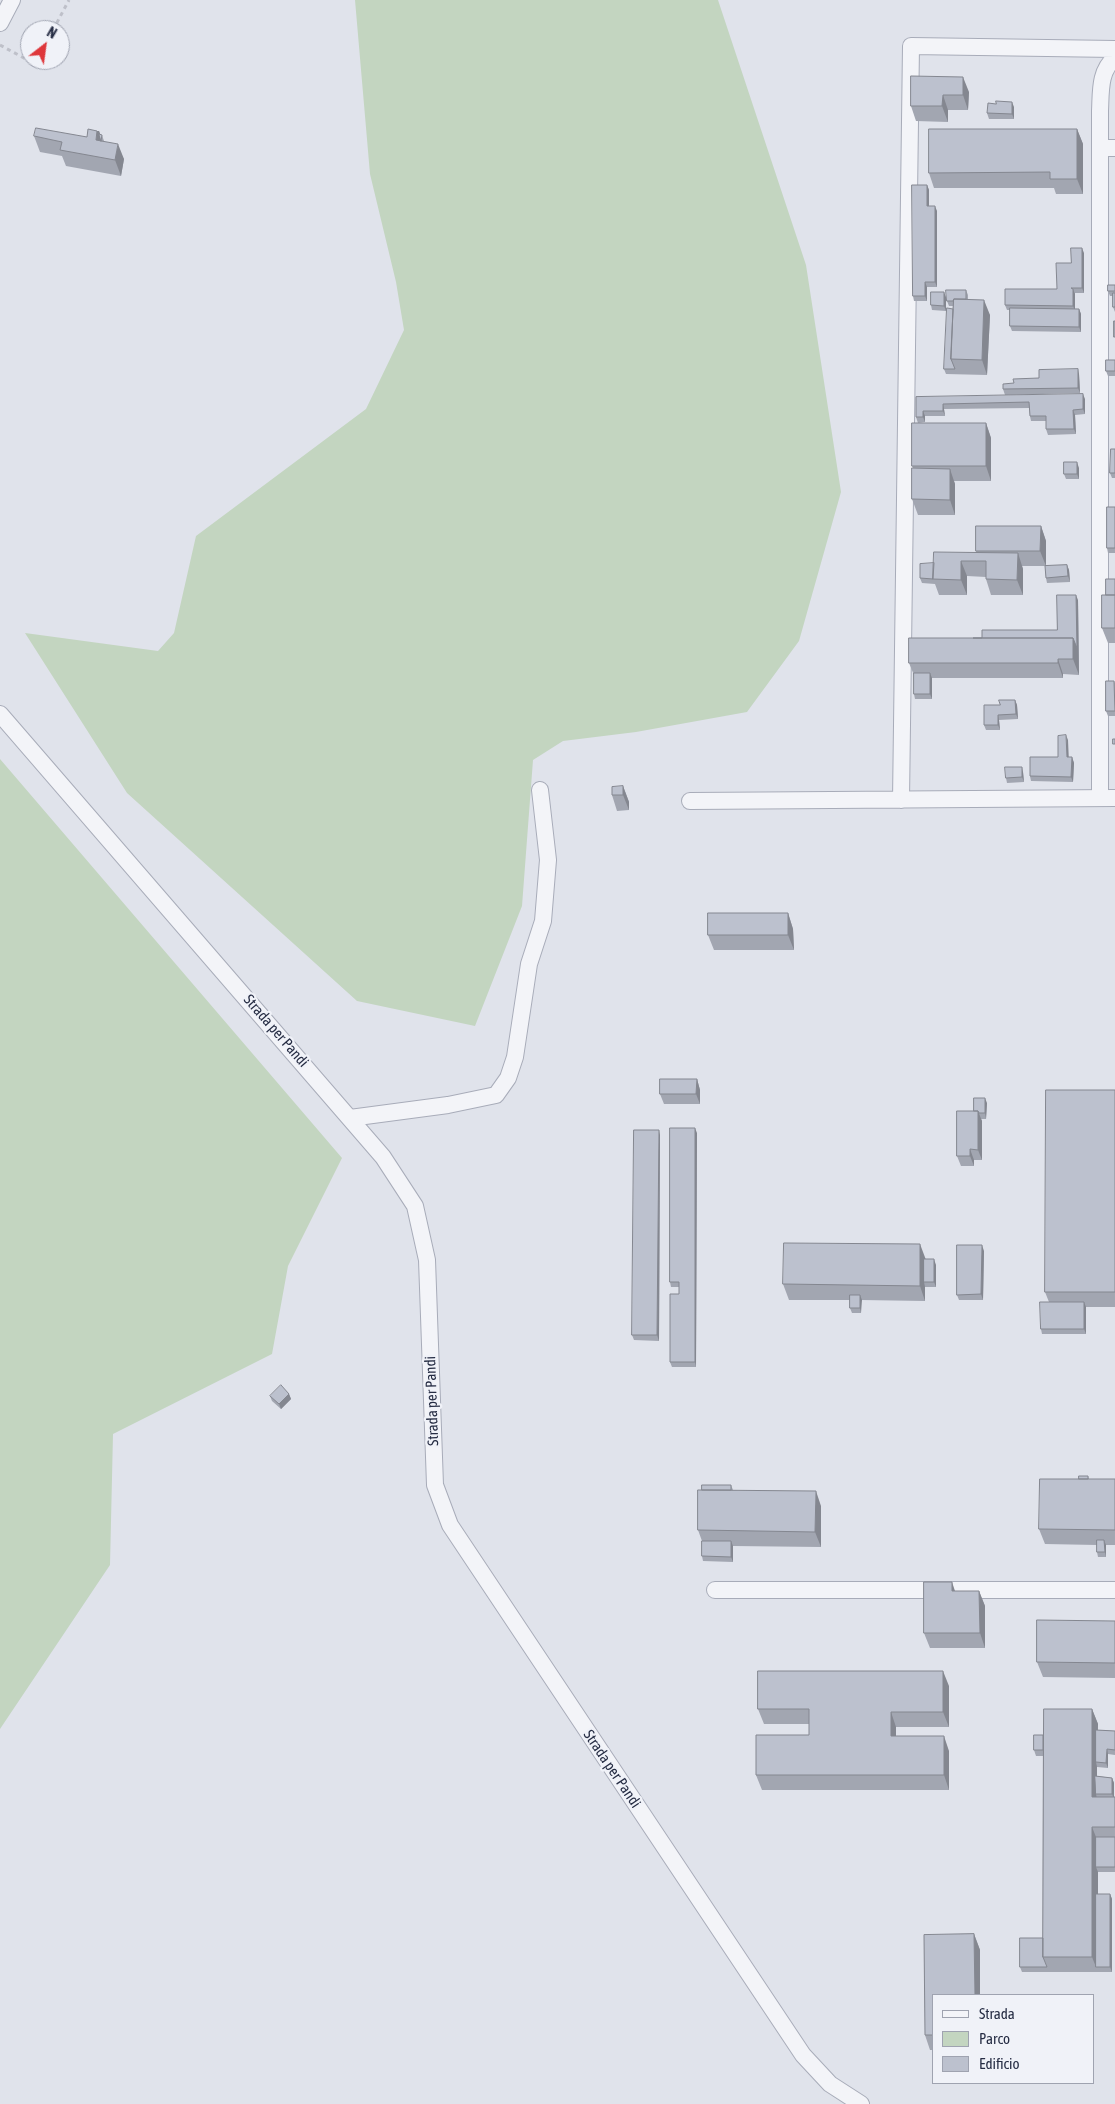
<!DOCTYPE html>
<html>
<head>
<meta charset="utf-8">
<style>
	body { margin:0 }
	#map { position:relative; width:1115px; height:2104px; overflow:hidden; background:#e0e3eb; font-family:"Asap Condensed",sans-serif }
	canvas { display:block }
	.legend { position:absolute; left:932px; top:1994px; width:162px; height:90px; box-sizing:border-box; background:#f0f2f8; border:1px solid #9fa3b0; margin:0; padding:6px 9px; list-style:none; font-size:15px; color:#262d44 }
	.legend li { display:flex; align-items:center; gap:10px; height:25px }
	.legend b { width:25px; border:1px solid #9fa3b0 }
	.north { position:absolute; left:20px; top:20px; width:50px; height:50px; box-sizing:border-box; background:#f0f2f8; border:1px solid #9fa3b0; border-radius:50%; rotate:30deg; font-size:14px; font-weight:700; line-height:20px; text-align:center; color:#262d44 }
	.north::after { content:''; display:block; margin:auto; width:18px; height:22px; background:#de373b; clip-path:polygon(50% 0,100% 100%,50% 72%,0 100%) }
</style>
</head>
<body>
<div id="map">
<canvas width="1115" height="2104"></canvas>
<ul class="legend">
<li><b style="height:6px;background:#f3f4f8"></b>Strada</li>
<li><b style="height:14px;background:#c3d5c0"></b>Parco</li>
<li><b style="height:14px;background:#bcc1ce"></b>Edificio</li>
</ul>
<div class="north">N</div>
</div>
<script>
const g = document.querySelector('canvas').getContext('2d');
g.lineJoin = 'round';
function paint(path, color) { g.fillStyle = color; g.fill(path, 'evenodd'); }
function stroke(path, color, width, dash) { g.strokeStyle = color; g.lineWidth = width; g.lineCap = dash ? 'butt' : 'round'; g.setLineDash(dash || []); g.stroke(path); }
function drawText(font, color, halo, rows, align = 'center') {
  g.font = font + ' "Asap Condensed",sans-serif'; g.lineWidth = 4.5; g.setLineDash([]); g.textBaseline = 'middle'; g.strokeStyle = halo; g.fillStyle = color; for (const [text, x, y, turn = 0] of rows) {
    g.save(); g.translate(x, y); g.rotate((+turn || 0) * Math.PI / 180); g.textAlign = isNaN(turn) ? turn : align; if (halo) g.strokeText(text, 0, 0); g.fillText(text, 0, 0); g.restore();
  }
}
paint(new Path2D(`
	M355,0H718L806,265L841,492L799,641L747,712L636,732L563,741L533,760L522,906L475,1026L357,1001L127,793L25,633L158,651L174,633L196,536L366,409L404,330L396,282L370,174Z
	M0,759L342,1158L288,1266L272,1354L113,1434L110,1565L0,1729Z`), '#c3d5c0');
const minor = new Path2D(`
	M0,23L12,0
	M1100,148H1115
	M0,714L383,1157L415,1206L427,1260L435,1485L450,1525L803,2055L830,2084L861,2104
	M1100,798V111C1101,92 1099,71 1115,58
	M901,800L911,46L1115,49
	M690,801L1115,798
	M350,1118L448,1105L496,1095L508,1078L515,1057L529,964L543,921L548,860L540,790
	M715,1590H1115`);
stroke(minor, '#a8acb9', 18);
stroke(new Path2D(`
	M53,30L69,0
	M0,45L35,64L37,60`), '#bec0c9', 3, [4, 4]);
stroke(minor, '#f3f4f8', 16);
paint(new Path2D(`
	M911,76L969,92L968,110H948V122L916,121L911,106Z
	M996,104L1014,107V119H989L987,113Z
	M1077,129L1083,144V194H1056L1054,188H934L929,173Z
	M99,131L100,135H102L104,141L124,159L121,176L66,166L62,156L40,152L34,136L87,137Z
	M927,185L929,190V206L937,211V287H927V301H914L913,296Z
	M1084,253V293H1075V309H1079L1081,314V332L1012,331L1010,326V310H1007L1005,305L1057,289L1071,263Z
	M1115,285V312L1113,307V296H1110L1108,291Z
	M966,290L968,295V299L990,315L987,375L946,374L944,369L953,306H949L947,301Z
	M946,297V311L932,310L931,305Z
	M1115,360V376H1108L1106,371Z
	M1079,374L1080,393L1005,395L1003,389L1014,383L1039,378Z
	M916,397L1085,399V414L1075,415L1076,434L1048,435L1046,429V421H1031L1030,416L1029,408L944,409L945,416H925V422L918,423L916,417Z
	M986,423L991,438V481H954L955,484V515H918L912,499L913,468L912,466Z
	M1115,449V478H1112L1110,473Z
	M1079,468V479H1066L1064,474Z
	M1115,507V553H1108L1107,548Z
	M1041,526L1046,541V566L1067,565L1069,570L1070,582L1047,583L1046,578L1045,566H1022L1023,569V595H991L986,579V577L967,576V595H939L935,584L922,583L920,578L934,563L976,553V551Z
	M1115,579V643H1108L1102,628L1106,595Z
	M1078,600L1079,675L1063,674V678H932V699H915L914,694V675L909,663L982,638L1057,630Z
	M1114,681L1115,683V716H1108L1106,711Z
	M1015,700L1017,705L1018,719L999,720L1000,730H986L984,725L1000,705Z
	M1068,740V757H1072L1074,763L1073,782L1031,781L1030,776L1058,757Z
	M1023,772L1024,782L1007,783L1006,778Z
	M623,786L629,802V810L617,811L612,795Z
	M788,913L793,929L794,950H714L708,935Z
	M697,1079L700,1090V1104H664L660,1094Z
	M1115,1090V1307H1086V1334H1042L1041,1329L1049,1302L1045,1292Z
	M987,1103L986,1119H981L982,1121V1160H974V1166H961L957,1156L974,1111Z
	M697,1133L696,1367H672L670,1362L679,1294V1287H671L670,1282Z
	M660,1135L659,1341L634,1340L632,1335Z
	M984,1251L983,1300H959L957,1295Z
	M926,1259L936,1265V1287H925V1301L861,1300V1313H852L850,1308V1300H789L783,1284Z
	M289,1394L291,1399L281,1409L272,1401L270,1396Z
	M1088,1476L1089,1479H1115V1545H1106V1557H1098L1097,1552V1545L1045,1544L1039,1529L1079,1479Z
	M731,1485L733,1490L821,1506V1547L733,1546V1562L703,1561L702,1556V1541L698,1530L702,1490Z
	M955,1591H979L985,1606V1648H930L924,1633Z
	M1115,1621V1678L1043,1677L1037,1662Z
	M949,1686V1727H896V1736L949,1751V1790H762L756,1775L809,1735V1724H764L758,1709Z
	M1092,1709L1098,1724V1730L1115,1731V1755L1108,1754V1768L1097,1767V1776L1112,1778L1114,1783V1797H1115V1872H1098V1894H1110L1112,1899V1972H1022L1020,1967L1043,1938V1756H1036L1034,1750L1043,1735Z
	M974,1934L980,1950V1995H934V2054L933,2050H930L925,2035L924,1935Z`), '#a2a6b1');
paint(new Path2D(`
	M963,77L969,92L968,110L963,95Z
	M943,95L948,110V122L942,106Z
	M1012,102L1014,107V119L1012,114Z
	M1077,129L1083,144V194L1077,179Z
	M97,131H99L101,136L100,138L103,146L96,140Z
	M118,144L124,159L121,176L115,160Z
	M927,185L929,190V211L927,206Z
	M935,206L937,211V287L935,282Z
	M1082,248L1084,253V293L1082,288Z
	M925,282L927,287V301L925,296Z
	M1073,289L1075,294V311L1073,306Z
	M944,292L946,297V311L944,306Z
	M984,300L990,315L987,375L982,360Z
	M1079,309L1081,314V332L1079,327Z
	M1078,369L1079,374L1080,393L1078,388Z
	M1083,394L1085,399V414L1083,409Z
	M943,404L944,409L945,416L943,411Z
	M1073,410L1075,415L1076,434L1074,429Z
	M923,411L925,416V422L923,417Z
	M986,423L991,438V481L986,466Z
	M1077,462L1079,468V479L1077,474Z
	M950,469L955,484V515L950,500Z
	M1041,526L1046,541V566L1040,551Z
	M1018,553L1023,569V595L1017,580Z
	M961,561L967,576V595L961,580Z
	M1067,565L1069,570L1070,582L1068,576Z
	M1076,595L1078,600L1079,675L1073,659V638Z
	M1058,659L1063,674V678L1058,663Z
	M930,673L932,678V699L930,694Z
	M1015,700L1017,705L1018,719L1016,714Z
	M998,715L999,720L1000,730L998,725Z
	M1066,735L1068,740L1069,763L1067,757Z
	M1072,757L1074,763L1073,782L1071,777Z
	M1022,767L1023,772L1024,782L1022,777Z
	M623,786L629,802V810L623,795Z
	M788,913L793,929L794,950L788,935Z
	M697,1079L700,1090V1104L696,1094Z
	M985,1098L987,1103L986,1119L985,1113Z
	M978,1111L982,1121V1160L978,1150Z
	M695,1128L697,1133L696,1367L695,1362Z
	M659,1130L660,1135L659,1341L657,1335Z
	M970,1149L974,1160V1166L970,1156Z
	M920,1244L926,1260L924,1282L925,1287V1301L920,1286Z
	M982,1245L984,1251L983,1300L981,1294Z
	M934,1259L936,1265V1287L934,1282Z
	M860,1295L862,1300L861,1313L860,1308Z
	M1084,1302L1086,1307V1334L1084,1329Z
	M289,1394L291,1399L281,1409L279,1404Z
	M816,1491L821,1506V1547L815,1532Z
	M1104,1540L1106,1545V1557L1105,1552Z
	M731,1541L733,1546V1562L731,1557Z
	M952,1582L957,1597L952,1591Z
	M979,1591L985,1606V1648L980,1633Z
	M943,1671L949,1686V1727L943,1712Z
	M1092,1709L1098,1724L1097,1762H1096L1097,1767V1794H1096L1097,1799L1092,1797Z
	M891,1712L896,1727V1751L891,1736Z
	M944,1736L949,1751V1790L944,1775Z
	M1107,1749L1108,1754V1768L1106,1763Z
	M1112,1778L1114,1783V1799L1112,1794Z
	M1092,1827L1098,1842L1096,1867L1098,1872V1967H1096L1092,1957Z
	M1110,1894L1112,1899V1972L1110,1967Z
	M974,1934L980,1950V1995H975Z`), '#848790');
const building = new Path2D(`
	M911,76L963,77V95H943L942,106H911Z
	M996,101L1012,102V114L987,113L988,103L996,104Z
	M36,128L87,137L88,129L97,131L96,140L118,144L115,160L60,150L62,142L34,136Z
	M929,129H1077V179H1050V172L929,173Z
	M99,134L102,135L101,141Z
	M912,185H927V206H935V282H925V296H913Z
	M1071,248H1082V288H1071L1073,289V306L1005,305V289H1057L1056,263H1071Z
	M1108,285H1115V291H1108Z
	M946,290H966V299H954L953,301H947Z
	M931,292H944V306L931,305Z
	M1113,293H1115V307H1113Z
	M954,299L984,300L982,360L951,359Z
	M947,308L953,309L951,359L955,369H944Z
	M1010,308L1079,309V327L1010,326Z
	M1114,321H1115V337H1114Z
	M1106,360H1115V371H1106Z
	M1078,369V388L1003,389V384L1014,383L1013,379L1039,378V370Z
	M1083,394V409L1073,410L1074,429H1046V416H1030L1029,402L943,404V411H923V417H916V397Z
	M912,423H986V466H912Z
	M1111,449H1115V473H1110Z
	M1064,462H1077V474H1064Z
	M912,468L950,469V500L912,499Z
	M1107,507H1115V548H1107Z
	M976,526H1041L1040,551H976Z
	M934,552L1018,553L1017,580L986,579V561H961V580L933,579Z
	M934,563L933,579L920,578V564Z
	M1067,565L1068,576L1046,578L1045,566Z
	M1106,579H1115V595H1106Z
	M1057,595H1076L1077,648L1073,638H973H982V630H1057Z
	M1102,595H1115V628H1102Z
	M909,638H1073V659H1058V663H909Z
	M914,673H930V694H914Z
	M1106,681H1114L1115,711H1106Z
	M999,700H1015L1016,714L998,715V725H984V705H1000Z
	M1066,735L1067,757H1072L1071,777L1030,776V757H1058V736Z
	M1113,739H1115V744H1113Z
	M1005,767H1022V777L1006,778Z
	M623,786V795H612V787Z
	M708,913H788V935H708Z
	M660,1079H697L696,1094H660Z
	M1046,1090H1115V1292H1045Z
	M974,1098H985V1113H979L978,1111H974Z
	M957,1111H978V1150L970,1149V1156H957Z
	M670,1128H695V1362H670V1294H679V1282H670Z
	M634,1130H659L657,1335H632Z
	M784,1243L920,1244V1286L783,1284Z
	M957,1245H982L981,1294L957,1295Z
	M924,1259H934V1282H924Z
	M850,1295H860V1308H850Z
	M1040,1302H1084V1329H1041Z
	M281,1385L289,1394L279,1404L270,1396Z
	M1079,1476H1088V1479H1079Z
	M1040,1479H1115V1530L1039,1529Z
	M702,1485H731V1490H702Z
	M698,1490L816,1491L815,1532L698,1530Z
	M1097,1540H1104L1105,1552H1097Z
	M702,1541H731V1557L702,1556Z
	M924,1582H952V1591H979L980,1633H924Z
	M1037,1620L1115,1621V1663L1037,1662Z
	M758,1671H943V1712H891V1736H944V1775H756V1735H809V1709H758Z
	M1044,1709H1092V1797H1115V1827H1092V1957H1043Z
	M1096,1730L1115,1731V1750L1107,1749L1106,1763L1096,1762Z
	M1034,1735H1043V1750H1034Z
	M1095,1776L1112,1778V1794H1096Z
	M1096,1837H1115V1867H1096Z
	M1096,1894H1110V1967H1096Z
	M974,1934L975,1995H934V2035H925L924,1935Z
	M1020,1938H1043V1957L1047,1967H1020Z`);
paint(building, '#bcc1ce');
stroke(building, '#848790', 1);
drawText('15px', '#262d44', '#f0f2f8', [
	["Strada per Pandi",276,1031,49],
	["Strada per Pandi",432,1401,-92],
	["Strada per Pandi",612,1769,56]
]);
</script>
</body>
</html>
